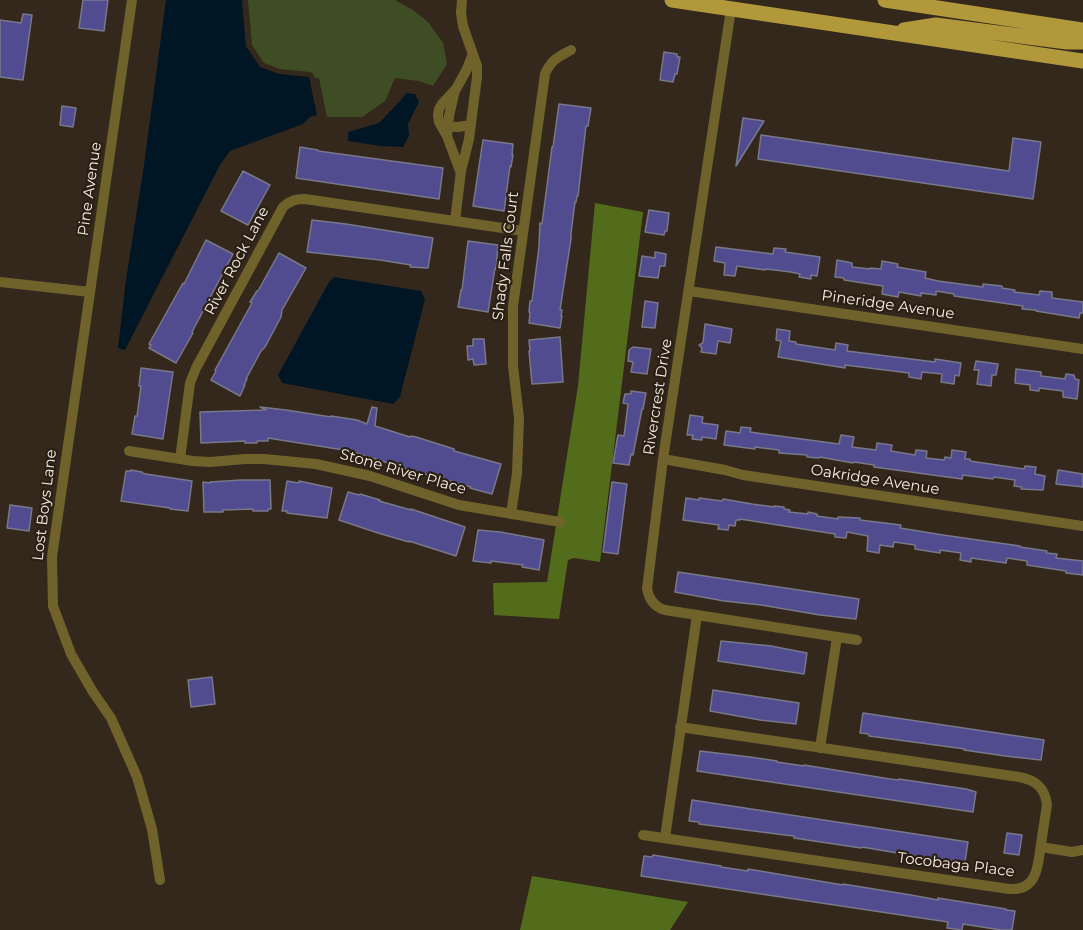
<!DOCTYPE html>
<html>
<head>
<meta charset="utf-8">
<style>
	body { margin:0 }
	canvas { display:block; background:#34281c }
</style>
</head>
<body>
<canvas width="1083" height="930"></canvas>
<script>
const g = document.querySelector('canvas').getContext('2d');
g.lineJoin = 'round';
function paint(path, color) { g.fillStyle = color; g.fill(path, 'evenodd'); }
function stroke(path, color, width, dash) { g.strokeStyle = color; g.lineWidth = width; g.lineCap = dash ? 'butt' : 'round'; g.setLineDash(dash || []); g.stroke(path); }
function drawText(font, color, halo, rows, align = 'center') {
  g.font = font + ' Montserrat,sans-serif'; g.lineWidth = 4.5; g.setLineDash([]); g.textBaseline = 'middle'; g.strokeStyle = halo; g.fillStyle = color; for (const [text, x, y, turn = 0] of rows) {
    g.save(); g.translate(x, y); g.rotate((+turn || 0) * Math.PI / 180); g.textAlign = isNaN(turn) ? turn : align; if (halo) g.strokeText(text, 0, 0); g.fillText(text, 0, 0); g.restore();
  }
}
paint(new Path2D(`
	M248,0H395L413,10L428,22L443,43L447,64L433,86L419,81L395,78L385,101L362,117H327L319,78H315L313,74L310,72L280,69L264,63L252,45Z`), '#3f4d24');
paint(new Path2D(`
	M595,203L643,212L600,562L574,558L568,560L559,619L494,615L493,583L547,582L578,386Z
	M532,876L688,902L670,930H520Z`), '#536c1c');
paint(new Path2D(`
	M166,0H242L246,46L260,67L279,74L309,77L317,115L310,117L303,124L230,151L220,165L125,350L118,348L126,280L144,165Z
	M406,93L415,94L419,102L408,124L409,136L403,147L380,146L348,141V132L379,123L401,100Z
	M334,277L421,291L425,299L400,397L393,404L282,383L278,375L329,282Z`), '#001624');
const building = new Path2D(`
	M83,0H108L104,31L79,28Z
	M23,14L32,15L23,80L0,77V20L21,23Z
	M664,52L677,54V57H680L677,74H675L673,82L660,80Z
	M559,104L591,108L588,126H586L578,196H577L576,202H575L571,233V239L560,310H562L561,316H562L560,328L529,323L530,313L529,312L530,301H532L539,247L540,223L542,224L552,147H553Z
	M62,106L76,108L73,127L60,125Z
	M743,118L764,121L736,166Z
	M761,135L1009,171L1013,138L1041,142L1033,199L758,159Z
	M483,140L513,144L512,155H513L511,167L510,166L504,211L473,206Z
	M300,147L318,150V151L443,168L439,199L296,178Z
	M243,171L270,185L248,225L221,211Z
	M649,210L669,213L667,231H665L664,235L645,232Z
	M312,220L346,224L433,238L428,268L410,267L411,265L380,260L307,252Z
	M206,240L233,254L192,332L193,333L176,363L149,348L151,345L149,344L183,283L184,284Z
	M468,241L498,245L496,269L495,268L488,312L458,307L461,290H462Z
	M716,247L773,254L774,248L786,249L785,252L820,257L817,276L811,275V279L799,277L800,274L791,272L766,269L765,270L737,266L735,276L724,275L725,263L714,261Z
	M655,252L666,254L665,266H660L658,278L639,276L642,256L655,258Z
	M279,253L306,268L282,310L281,317L265,347L261,351L246,379H247L244,385H245L240,396L211,380L216,371L215,370L252,303L250,302L257,291H258Z
	M837,260L852,263V267L870,269V268L881,269L882,261L898,264L897,267L926,272L925,278L938,281L983,287V284L1002,286V288L1015,290L1014,292L1039,295L1040,291L1052,292V298L1083,302V313H1080L1079,318L1036,311V310L1022,309L1023,306L954,296V294L936,291V295L921,293V296L899,292L898,297L882,294L883,286L844,280V278L835,277Z
	M645,301L658,303L655,328L642,327Z
	M705,324L732,329L730,343L718,341L716,354L701,352L702,348L699,345L703,343Z
	M777,329L790,331L789,341L796,342V344L835,350L836,343L848,345L847,351L935,362V359L961,363L959,376L955,375L954,384L941,382L942,374L922,372L921,379L909,377V373L845,365V368L778,357L781,341L776,340Z
	M560,337L563,382L532,384L529,351H530L529,340Z
	M473,339H484L486,364L474,365L473,359L468,360L467,346H473Z
	M633,347L651,349L647,374L631,372L633,362L628,361L629,350Z
	M976,361L998,364L996,375H992L991,386L977,384L979,370H974Z
	M141,368L173,372L163,439L132,434L135,416H137L141,386H139Z
	M1016,369L1041,372V376L1065,379L1066,374L1074,375L1075,379L1079,380L1077,399L1063,397V391L1039,388V391L1030,390V385L1015,383Z
	M631,391L646,393L643,409H642L633,455L631,454L629,465L613,463L618,435L624,436L628,404L623,403L625,394H631Z
	M260,407L286,410L331,417V416L357,420L367,424L372,407L377,408L375,426L410,437L411,436L416,437L454,449V451L501,464L492,494L470,488L471,487L407,469L350,451L268,438V441H257V443H245V441L201,443L200,412L266,410Z
	M690,415L703,417L702,423L718,425L716,439L702,437V440L692,439L693,435H687Z
	M741,427L751,428L750,432L757,433L839,444L841,435L854,437L852,447L876,450L877,443L892,445L891,451L915,455L916,450L927,451L926,458L944,460L945,457L951,458L952,450L966,452L965,459H970V461L1024,469L1025,466L1036,467L1035,474L1045,476L1043,490L1021,489L1022,487L1014,486L1015,480L994,477L993,479L963,475L962,479L874,467V465L854,462L853,463L820,457L819,458L807,457V455L779,453V450L755,447V449L724,445L726,431L740,433Z
	M131,470L142,472V473L146,474L192,481L188,511L170,509V508L121,501L126,471H131Z
	M1058,470L1083,474V487L1056,484Z
	M241,480H270L271,509H268V511H253V509L223,510V512H204L203,482L210,483V482Z
	M287,481L299,483V481L332,488L327,518L287,513V511H282Z
	M612,482L627,484L618,554L603,552Z
	M348,492L359,495L360,494L380,500L379,501L411,510V509L465,527L456,556L409,541V542L378,533L339,520Z
	M686,498L699,500V498L722,501L723,499L752,504L774,507V506L784,507V509L790,510L789,512L808,514V512L817,514V516L838,519V517L860,518V520L901,525L900,528L943,535L1020,546V547L1047,551L1046,553L1057,554L1056,558L1083,561V575L1066,573V571L1027,565V561L1007,558L1006,563L971,558V562L960,560L961,553L940,550V553L915,549V545L894,542L893,547L880,545L879,553L867,551L868,536L847,532L846,538L835,537V534L740,519V520H736L735,526L729,525L728,530L718,529L719,525L683,520Z
	M10,505L32,508L29,531L7,528Z
	M478,530L500,532L544,540L539,570L522,567L523,565L491,561V563L473,561Z
	M678,572L859,599L856,619L820,615L761,605L724,601L675,592Z
	M721,641L771,646L807,653L804,674L718,661Z
	M212,677L215,704L191,707L188,680Z
	M713,690L799,703L796,724L760,720L710,711Z
	M863,713L1044,740L1041,760L1005,756L964,750L965,749L869,736V734L860,733Z
	M700,751L750,757L777,761V762L804,766V765L890,779L899,780V779L966,789L976,792L973,812L697,771Z
	M692,800L968,842L965,862L915,856L862,847L861,848L794,838V836L785,835L699,824V822L689,821Z
	M1007,833L1022,835L1019,855L1004,853Z
	M653,855L721,866V867L748,871V869L843,885V884L911,895L938,900V898L1006,909V910L1015,911L1012,930H1001L963,924L962,930L947,928L948,922L641,876L644,856L652,857Z`);
paint(building, '#504c8f');
stroke(building, '#78788a', 1.5);
stroke(new Path2D(`
	M132,0L52,557L53,606L71,654L93,692L111,718L137,777L152,829L160,880
	M731,9L663,459L647,589C649,599 654,607 665,610L857,640
	M447,126L458,127L471,125
	M447,136L449,116L455,90
	M460,171L447,136L439,122L438,115L439,109L442,104L456,89L467,69L472,56
	M455,221L461,171L469,139L477,77V66L463,26L461,13L462,0
	M0,282L90,292
	M689,291L1083,349
	M129,451L193,461L210,462L245,459H264L316,464L370,476L459,505L560,522
	M180,459L190,383L196,368L283,207C290,201 295,199 305,199L523,231
	M663,459L725,470L743,475L1083,526
	M511,514L517,473L519,418L513,366V306L545,74C552,59 557,58 571,50
	M820,748L837,637
	M643,835L1009,889C1038,891 1038,865 1041,844C1043,831 1045,818 1047,805C1045,787 1035,780 1019,777L680,727
	M665,838L697,615
	M1041,847L1072,852L1083,850`), '#70622b', 10);
stroke(new Path2D(`
	M672,0L1083,61
	M885,0L1083,30
	M904,30L936,25L1067,42H1083`), '#b0983b', 15);
drawText('15px', '#f6eee6', '#2a1f12', [
	["Pine Avenue",90,189,-82],
	["Shady Falls Court",506,256,-83],
	["River Rock Lane",237,261,-62],
	["Pineridge Avenue",888,305,8],
	["Rivercrest Drive",658,397,-81],
	["Stone River Place",403,472,16],
	["Oakridge Avenue",875,480,9],
	["Lost Boys Lane",45,505,-83],
	["Tocobaga Place",956,865,7]
]);
</script>
</body>
</html>
